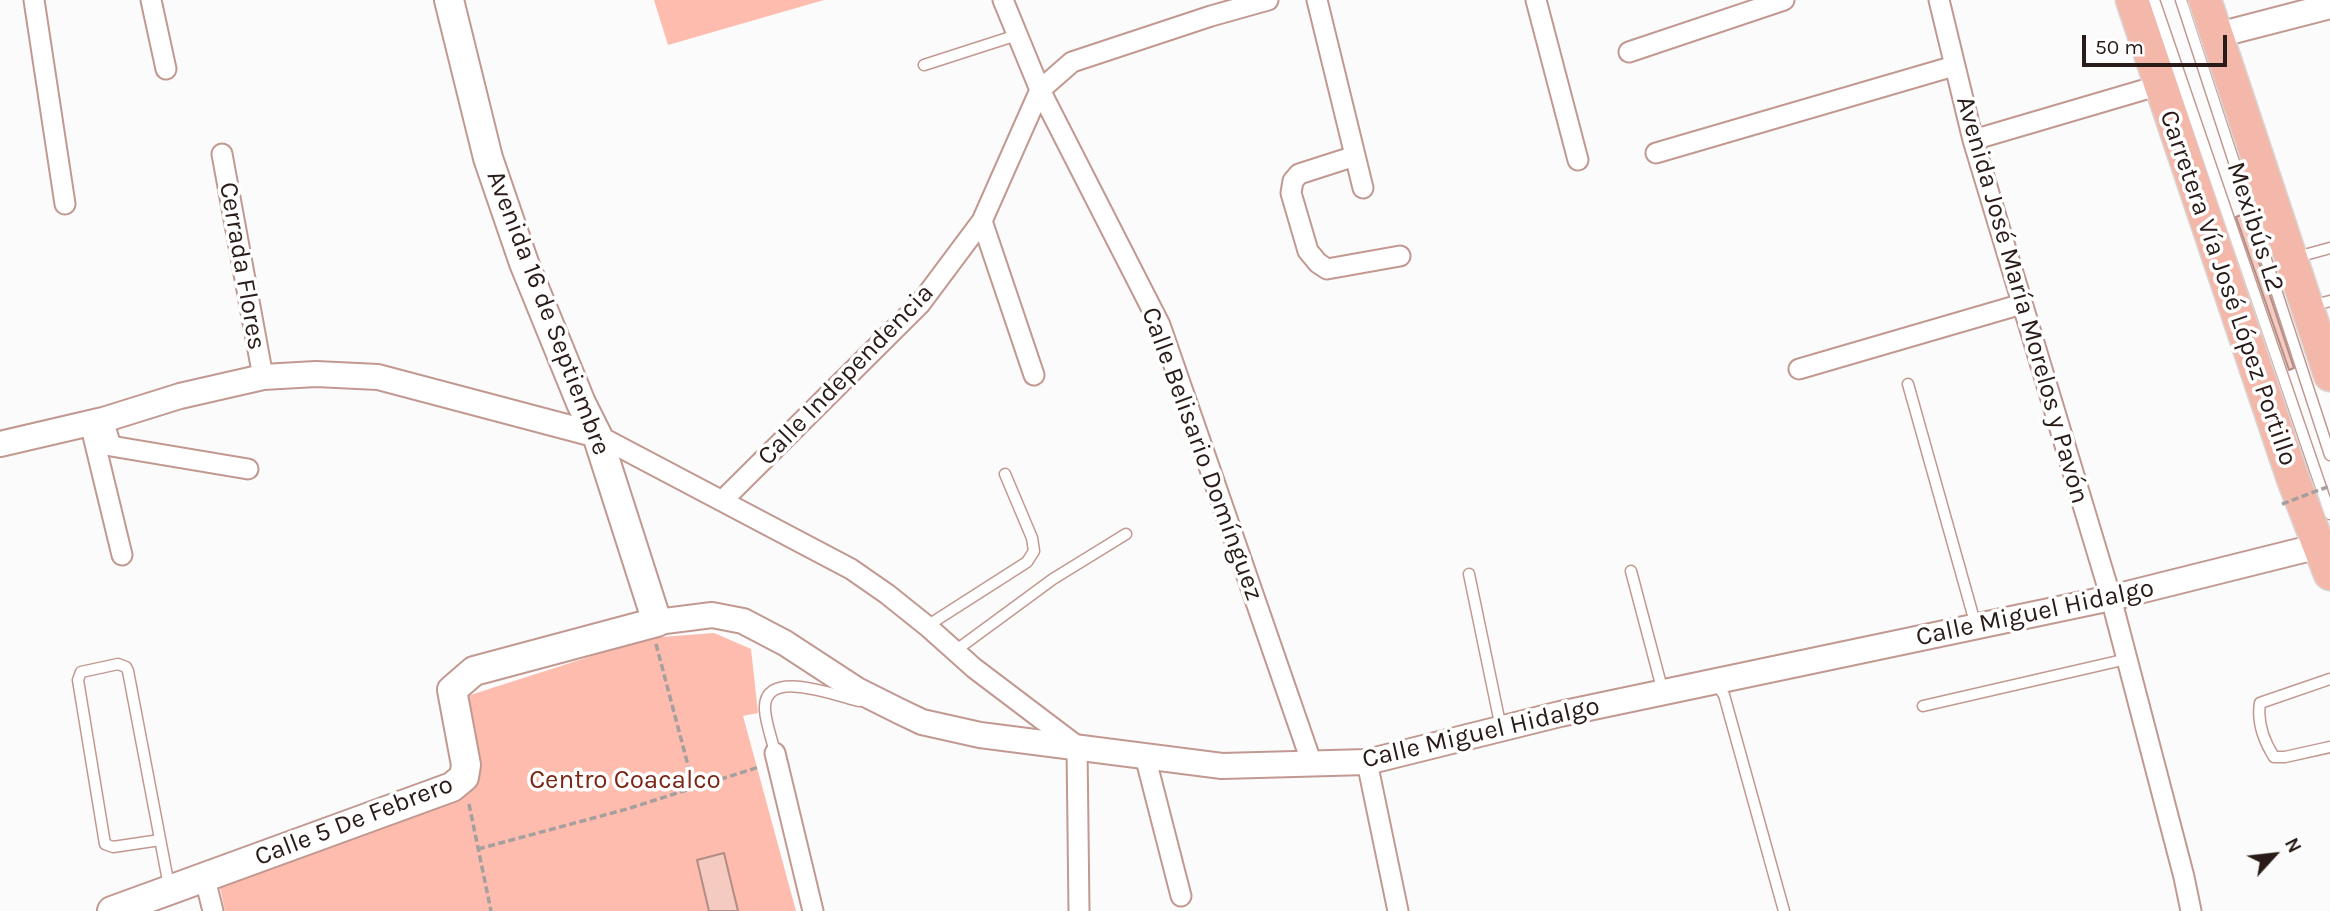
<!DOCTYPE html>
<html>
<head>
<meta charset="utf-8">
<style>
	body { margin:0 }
	#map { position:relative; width:2330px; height:911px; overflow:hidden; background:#fbfbfb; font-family:Karla,sans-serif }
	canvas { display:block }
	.north { position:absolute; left:2239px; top:820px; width:70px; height:70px; -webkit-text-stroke:5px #fff; paint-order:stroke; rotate:63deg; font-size:19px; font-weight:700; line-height:28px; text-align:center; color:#291b17 }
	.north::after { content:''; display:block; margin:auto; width:24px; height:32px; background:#291b17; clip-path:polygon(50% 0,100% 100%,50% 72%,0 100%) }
	.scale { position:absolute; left:2082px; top:35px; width:145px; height:32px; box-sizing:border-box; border:4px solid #291b17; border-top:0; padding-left:9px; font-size:21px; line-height:24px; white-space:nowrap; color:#291b17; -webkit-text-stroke:5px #fff; paint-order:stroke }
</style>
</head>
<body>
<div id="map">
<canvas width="2330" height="911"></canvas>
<div class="north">N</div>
<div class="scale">50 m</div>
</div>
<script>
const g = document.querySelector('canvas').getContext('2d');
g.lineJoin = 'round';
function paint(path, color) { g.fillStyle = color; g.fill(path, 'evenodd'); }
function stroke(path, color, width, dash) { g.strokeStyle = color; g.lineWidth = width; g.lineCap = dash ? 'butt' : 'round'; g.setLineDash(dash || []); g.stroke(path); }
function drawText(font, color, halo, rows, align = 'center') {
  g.font = font + ' Karla,sans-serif'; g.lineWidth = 7; g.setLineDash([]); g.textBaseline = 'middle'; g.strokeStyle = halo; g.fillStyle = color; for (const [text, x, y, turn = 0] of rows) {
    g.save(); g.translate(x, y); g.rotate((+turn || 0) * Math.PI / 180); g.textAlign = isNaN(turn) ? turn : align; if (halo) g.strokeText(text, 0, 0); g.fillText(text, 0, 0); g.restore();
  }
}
paint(new Path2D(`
	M654,0H824L668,45Z
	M714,633L751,649L758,713L743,716L796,911H225L220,888L465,793L464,697L648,638Z`), '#fdbcae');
const building = new Path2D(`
	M2243,214L2294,368L2289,370L2236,217Z
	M724,853L738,911H709L697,860Z`);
paint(building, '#f4cac1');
stroke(building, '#b38c84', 2);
const service = new Path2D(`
	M2154,0L2330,514
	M2181,0L2330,455
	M924,65L1017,35
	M2297,257L2330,248
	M2310,306L2330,301
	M1908,384L1976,626
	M1631,571L1663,692
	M1469,574L1501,728
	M927,626L1027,562L1034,551L1032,538L1005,474
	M955,651L1053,579L1126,534
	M2330,679L2260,703C2257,721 2264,741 2274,757H2285L2330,747
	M1715,682L1724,695L1784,911
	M1923,706L2127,659
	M775,753C772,739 766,724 765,710C762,666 837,696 859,701
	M160,840L113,847L105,844L78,680L81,672L118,664L126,667L128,671L169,886`);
const minor = new Path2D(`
	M34,0L65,204
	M151,0L166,69
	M1003,0L1040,90L1160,325L1312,764
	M1317,0L1363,188
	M1536,0L1578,160
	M1939,0L1973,140L2111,598L2184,877L2191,911
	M1629,52L1784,0
	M1973,140L2160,85
	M1656,153L1954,66
	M222,154L263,377
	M1355,156L1299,174L1293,181L1291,193L1308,251L1318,263L1327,269L1400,256
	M982,221L1034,375
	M1799,369L2022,304
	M103,420L111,446L248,469
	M90,423L122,555
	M597,435L851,569L887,594L927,626L974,668L1077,746L1079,911
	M722,501L920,304L982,221L1040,90L1072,62L1211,16L1268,0
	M775,753L813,911
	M1145,756L1181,896
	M1367,762L1398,911
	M205,879L213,911`);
const tertiary = new Path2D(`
	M2218,35L2330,6
	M0,444L103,420L180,396L263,377L316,374L378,377L597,435
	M657,622L712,615L743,621L785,643L857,690L901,712L922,722L980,735L1222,766L1367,762L1560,714L2111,598L2319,546`);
const secondary = new Path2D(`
	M112,911L452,787L464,777L466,765L452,690L474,671L657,622L597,435L581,403L524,263L488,158L449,0`);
const primary = new Path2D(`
	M2132,0L2293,479L2330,574
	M2205,0L2330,375`);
stroke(service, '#c19991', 13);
stroke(minor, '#c19991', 23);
stroke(tertiary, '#c19991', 28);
stroke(secondary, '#c19991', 32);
stroke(primary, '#d8d6d5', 35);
stroke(new Path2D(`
	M656,644L694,788
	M469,804L491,911
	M478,849L627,809L759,767`), '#a59f9d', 3.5, [7, 3.5]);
stroke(service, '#fff', 10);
stroke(minor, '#fff', 19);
stroke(tertiary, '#fff', 24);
stroke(secondary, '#fff', 28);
stroke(primary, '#f4b8ab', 32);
stroke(new Path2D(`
	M2282,504L2330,486`), '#a59f9d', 3.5, [7, 3.5]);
drawText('26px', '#291b17', '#fff', [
	["Mexibús L2",2255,227,72],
	["Cerrada Flores",242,266,80],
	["Carretera Vía José López Portillo",2228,288,71],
	["Avenida José María Morelos y Pavón",2022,300,74],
	["Avenida 16 de Septiembre",548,313,69],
	["Calle Independencia",846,375,-46],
	["Calle Belisario Domínguez",1202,454,70],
	["Calle Miguel Hidalgo",2035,613,-12],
	["Calle Miguel Hidalgo",1481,733,-13],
	["Calle 5 De Febrero",354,821,-21]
]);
drawText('26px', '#7b2615', '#fff', [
	["Centro Coacalco",625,781]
]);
</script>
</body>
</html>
